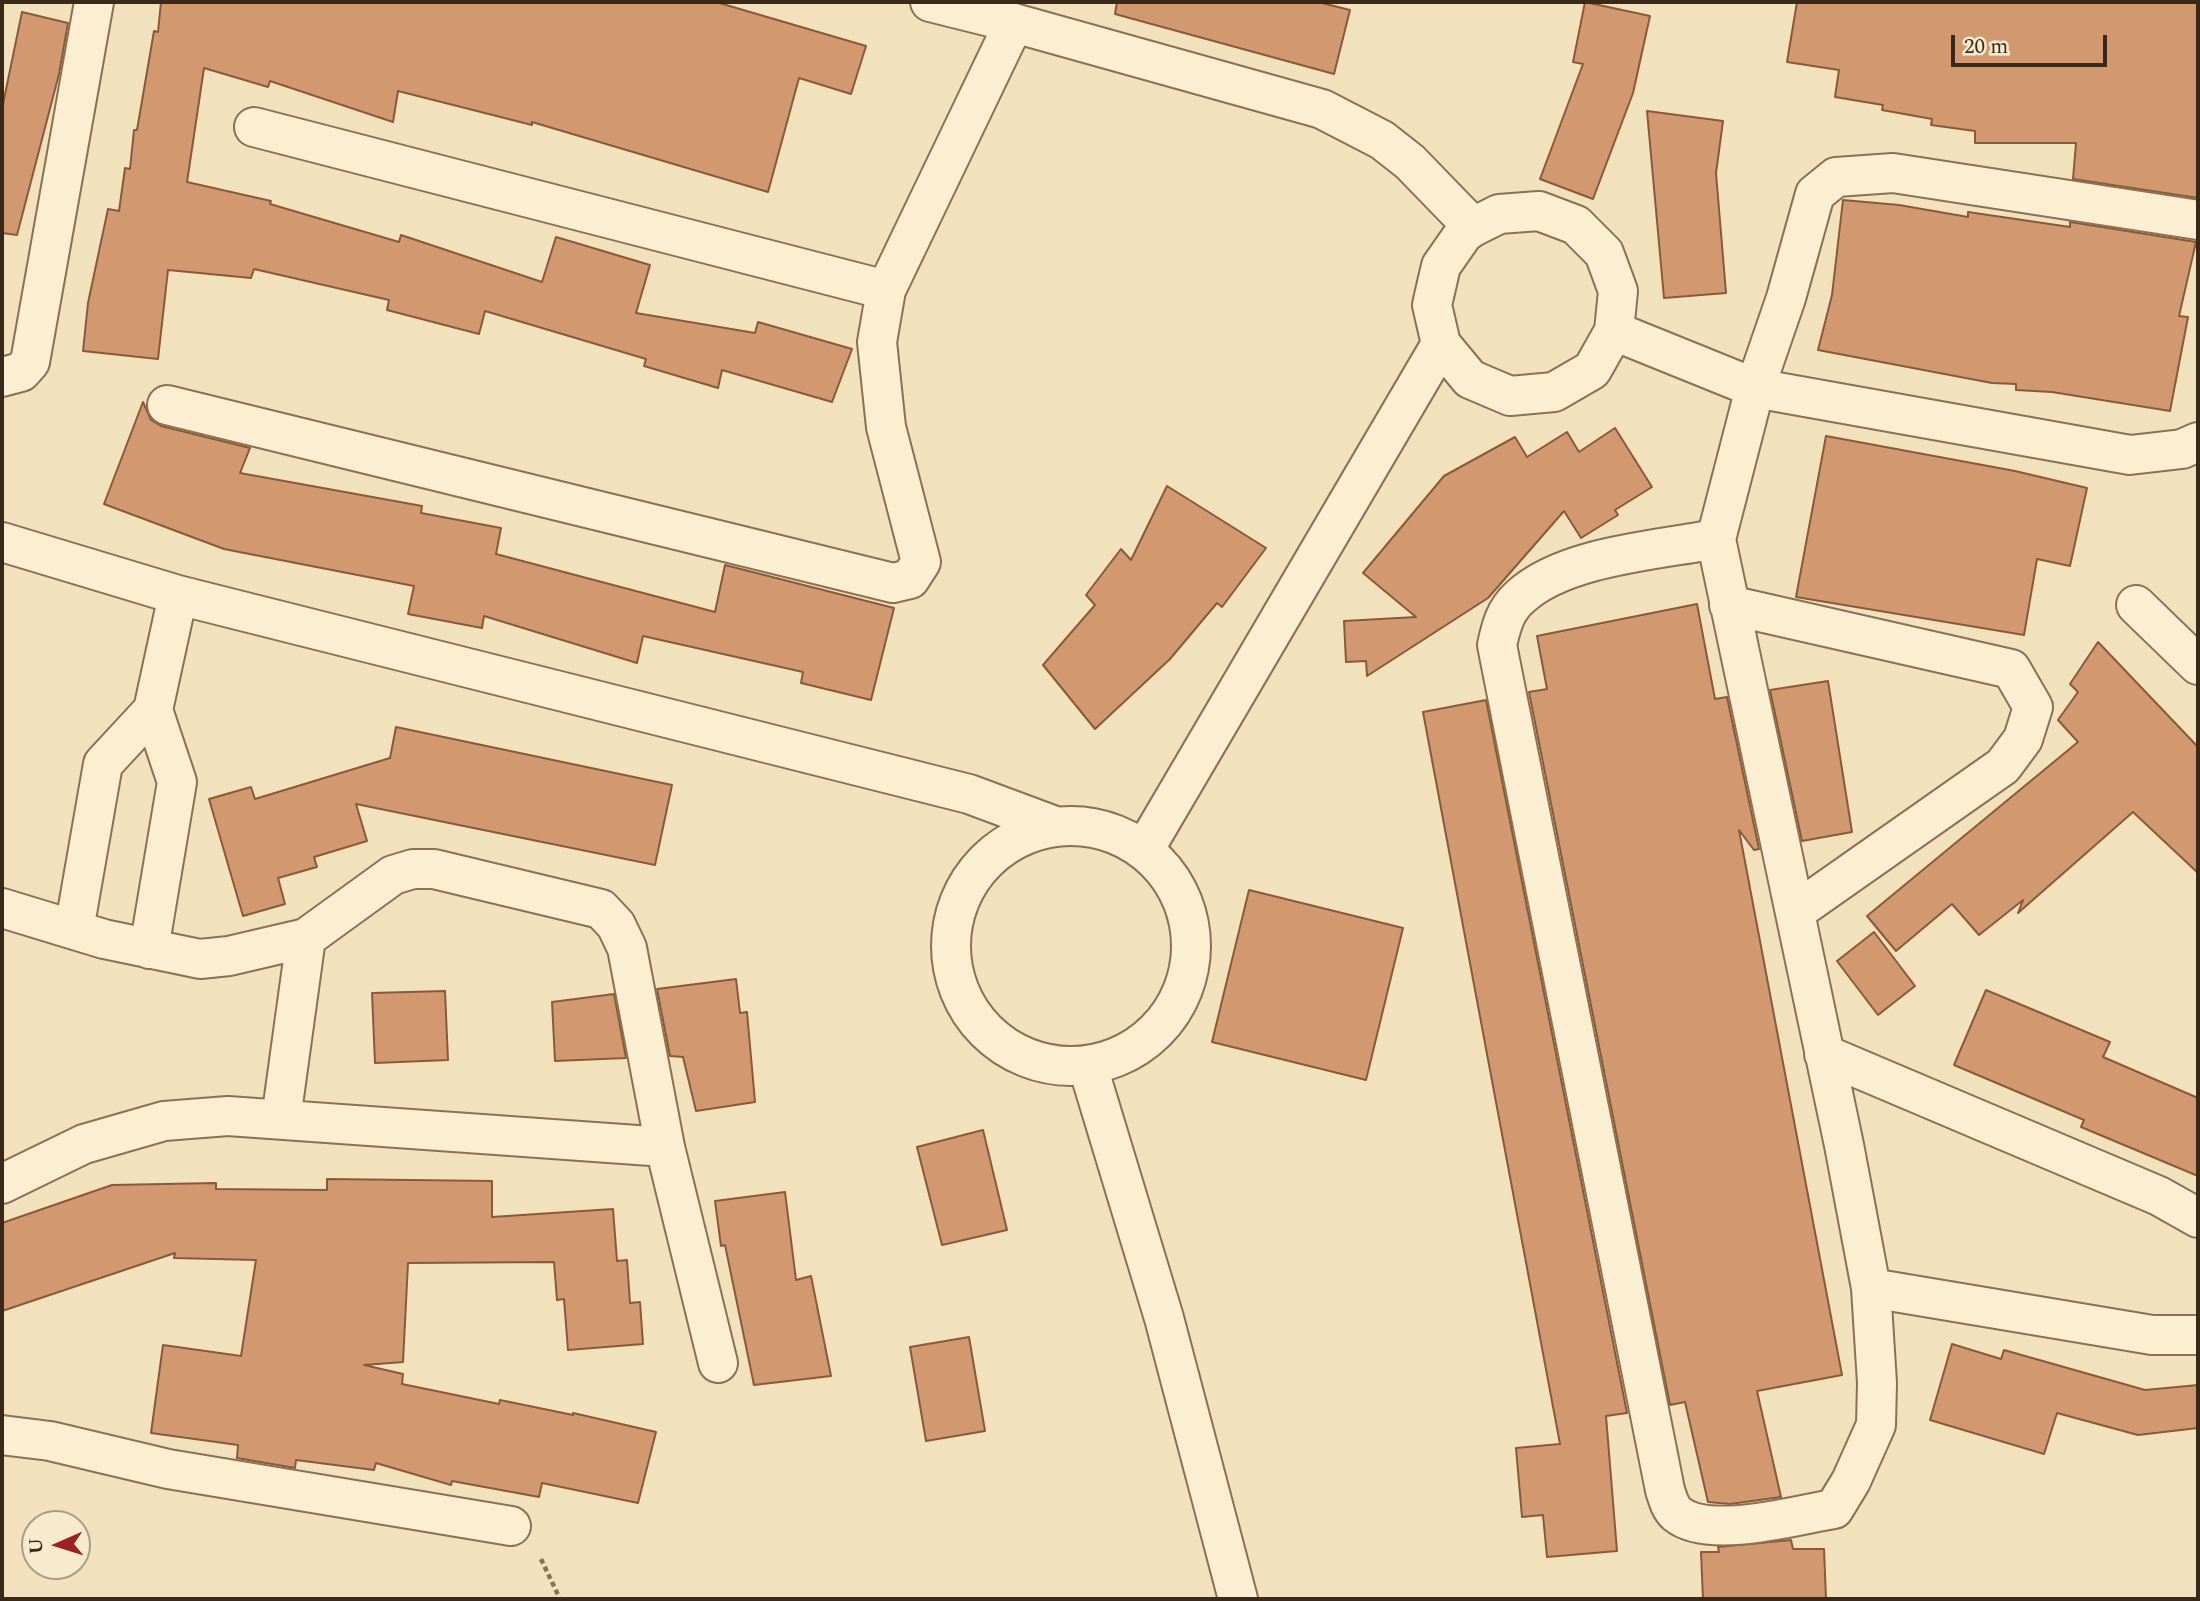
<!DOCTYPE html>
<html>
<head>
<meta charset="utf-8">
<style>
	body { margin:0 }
	#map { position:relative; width:2200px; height:1601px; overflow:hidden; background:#f1e1bd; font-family:Spectral,serif }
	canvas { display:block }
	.frame { position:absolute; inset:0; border:4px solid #38291b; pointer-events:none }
	.north { position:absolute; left:21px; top:1510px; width:70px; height:70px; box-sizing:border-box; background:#f8ebcd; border:2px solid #ab9d86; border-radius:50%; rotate:267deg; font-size:19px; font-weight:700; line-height:28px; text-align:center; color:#38291b }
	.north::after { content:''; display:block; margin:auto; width:24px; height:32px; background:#9d2122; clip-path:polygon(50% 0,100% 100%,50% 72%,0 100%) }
	.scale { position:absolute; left:1951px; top:35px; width:156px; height:32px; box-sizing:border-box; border:4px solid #38291b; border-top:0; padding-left:9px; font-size:21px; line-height:24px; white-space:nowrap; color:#38291b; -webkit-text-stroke:5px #f8ebcd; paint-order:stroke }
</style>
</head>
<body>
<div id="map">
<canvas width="2200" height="1601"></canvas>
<div class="frame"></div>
<div class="north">U</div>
<div class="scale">20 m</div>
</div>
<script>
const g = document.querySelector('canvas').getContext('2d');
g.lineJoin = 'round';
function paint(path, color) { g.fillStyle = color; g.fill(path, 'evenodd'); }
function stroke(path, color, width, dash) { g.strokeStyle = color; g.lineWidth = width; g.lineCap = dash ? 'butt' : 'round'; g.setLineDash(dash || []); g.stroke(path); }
const building = new Path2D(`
	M161,2H716L866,46L851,94L799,78L768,192L532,122V125L398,91L393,122L270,81L268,87L204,68L187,182L271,201L270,204L399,242L401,235L542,282L556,237L650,265L636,313L755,333L758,322L852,349L832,402L722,370L718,388L644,366L646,359L485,311L479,334L387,310L389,300L254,269L251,278L168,270L158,359L83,351L88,303L108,209L119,211L125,168L130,169L134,130H137L154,31L158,32Z
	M1117,2H1318L1350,10L1334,74L1115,14Z
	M1585,2L1650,16L1633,93L1593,199L1540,179L1583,64L1573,62Z
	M1797,2H2198V198L2073,179L2076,143H1975V131L1931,125L1932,119L1882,110L1883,105L1835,97L1839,70L1787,62Z
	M22,12L68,23L59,74L17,235L2,233V109Z
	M1647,111L1723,121L1716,173L1726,293L1664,298Z
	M1843,200L1899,205L1968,217V212L2070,227V222L2196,242L2179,316L2188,317L2170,411L2052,392L2016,390V384L1992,383L1818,350L1832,295Z
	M143,402L151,420L161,426L250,448L240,473L422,506L421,513L501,528L496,554L715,612L725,565L894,608L871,700L801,683L803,672L643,636L637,663L484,616L482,628L408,614L414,586L224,549L104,504Z
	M1615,428L1652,487L1615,510L1618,515L1581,538L1564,511L1488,598L1367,676L1366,661L1346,662L1344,621L1416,617L1363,573L1444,476L1515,437L1527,457L1567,432L1579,452Z
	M1826,436L2015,471L2087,488L2070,566L2037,559L2024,635L1796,597Z
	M1167,486L1266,548L1222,607L1217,603L1170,659L1095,729L1043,665L1095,605L1086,595L1121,549L1131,560Z
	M1697,604L1715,699L1727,697L1759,849L1754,850L1739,830L1842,1375L1757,1391L1781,1497L1730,1504L1708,1502L1685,1402L1670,1405L1529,692L1547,689L1537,636Z
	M2098,642L2198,747V873L2133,812L2018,913L2023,900L1979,935L1952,904L1896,951L1867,916L2078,742L2058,720L2078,692L2070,684Z
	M1828,681L1852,832L1802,841L1770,690Z
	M1486,700L1627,1413L1606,1416L1617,1551L1547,1557L1543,1515L1522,1517L1516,1448L1560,1444L1423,712Z
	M396,727L672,785L655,865L356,804L367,841L314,857L317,867L278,878L285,904L243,916L209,799L251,787L255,799L390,758Z
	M1249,890L1403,928L1366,1080L1212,1042Z
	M1874,932L1915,986L1878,1015L1837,961Z
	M736,979L740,1013L747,1012L755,1102L696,1111L683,1057L670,1056L657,989Z
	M1986,990L2110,1042L2103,1057L2198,1098V1176L2081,1127L2084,1120L1954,1065Z
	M445,991L448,1060L375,1063L372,993Z
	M614,994L626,1058L555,1061L552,1002Z
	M983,1130L1007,1230L942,1245L917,1147Z
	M327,1179L492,1181V1217L613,1209L617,1261L627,1260L630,1303L640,1302L643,1344L568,1350L564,1299L557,1300L554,1262L408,1263L403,1362L364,1365L403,1374L402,1384L499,1404L500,1400L573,1415V1413L656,1432L638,1503L542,1483L539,1497L452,1481L451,1485L376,1463L374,1470L296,1460L295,1468L237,1458L238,1445L151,1433L163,1345L241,1356L256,1260L174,1258L175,1253L2,1311V1223L112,1185L216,1183V1189L327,1190Z
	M785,1192L796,1280L811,1276L831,1376L754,1385L725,1245L721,1246L715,1201Z
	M969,1337L985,1431L926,1441L910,1347Z
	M1952,1344L2001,1359L2004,1350L2145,1390L2198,1385V1428L2138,1435L2057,1413L2044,1454L1930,1420Z
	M1791,1540L1793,1549H1824L1826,1599H1703L1701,1552H1719L1718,1547Z`);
paint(building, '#d29970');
stroke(building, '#8b5939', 2);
const minor = new Path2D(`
	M1014,23L1322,109L1382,140L1410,162L1473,227
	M254,127L886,290
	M2198,220L1893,173L1836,177L1815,194L1786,298L1755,388L2130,455L2182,449L2198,442
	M1614,331L1755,388L1716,539L1844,1145L1871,1288L1877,1383L1876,1425L1851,1481L1834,1509C1796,1515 1709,1540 1677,1514C1670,1508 1668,1499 1665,1490L1497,645C1501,627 1505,610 1520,597C1564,556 1658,550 1716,539
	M2,377L21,372L30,362L94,2
	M167,405L893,583L910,579L921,562L886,427L877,342L886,290L1014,23L930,2
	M2,542L178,595L969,794L1055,826
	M1729,605L2011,669L2033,707L2023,739L2003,766L1795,912
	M2136,605L2198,665
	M951 946a120 120 0 1 1 240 0a120 120 0 1 1-240 0Z
	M1144,850L1441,344L1432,305L1441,266L1464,233L1473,227L1499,214L1539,211L1576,225L1604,253L1618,291L1614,331L1592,370L1554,392L1510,396L1470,379L1441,344
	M2,908L104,939L200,959L229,956L306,938L393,875L413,869H434L601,909L616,925L627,948L665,1147L718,1363
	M74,930L103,764L153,710L178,595
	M149,949L177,782L153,710
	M1824,1054L2159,1196L2198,1218
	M1088,1067L1164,1318L1238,1599
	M281,1119L306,938
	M2,1184L84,1144L164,1121L228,1116L665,1147
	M1871,1288L2152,1335H2198
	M2,1435L50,1441L168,1469L511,1526`);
stroke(minor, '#8a7155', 42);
stroke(new Path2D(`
	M541,1559L560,1599`), '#8a7155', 4.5, [5, 3.5]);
stroke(minor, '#fbeed1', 38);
</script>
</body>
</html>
